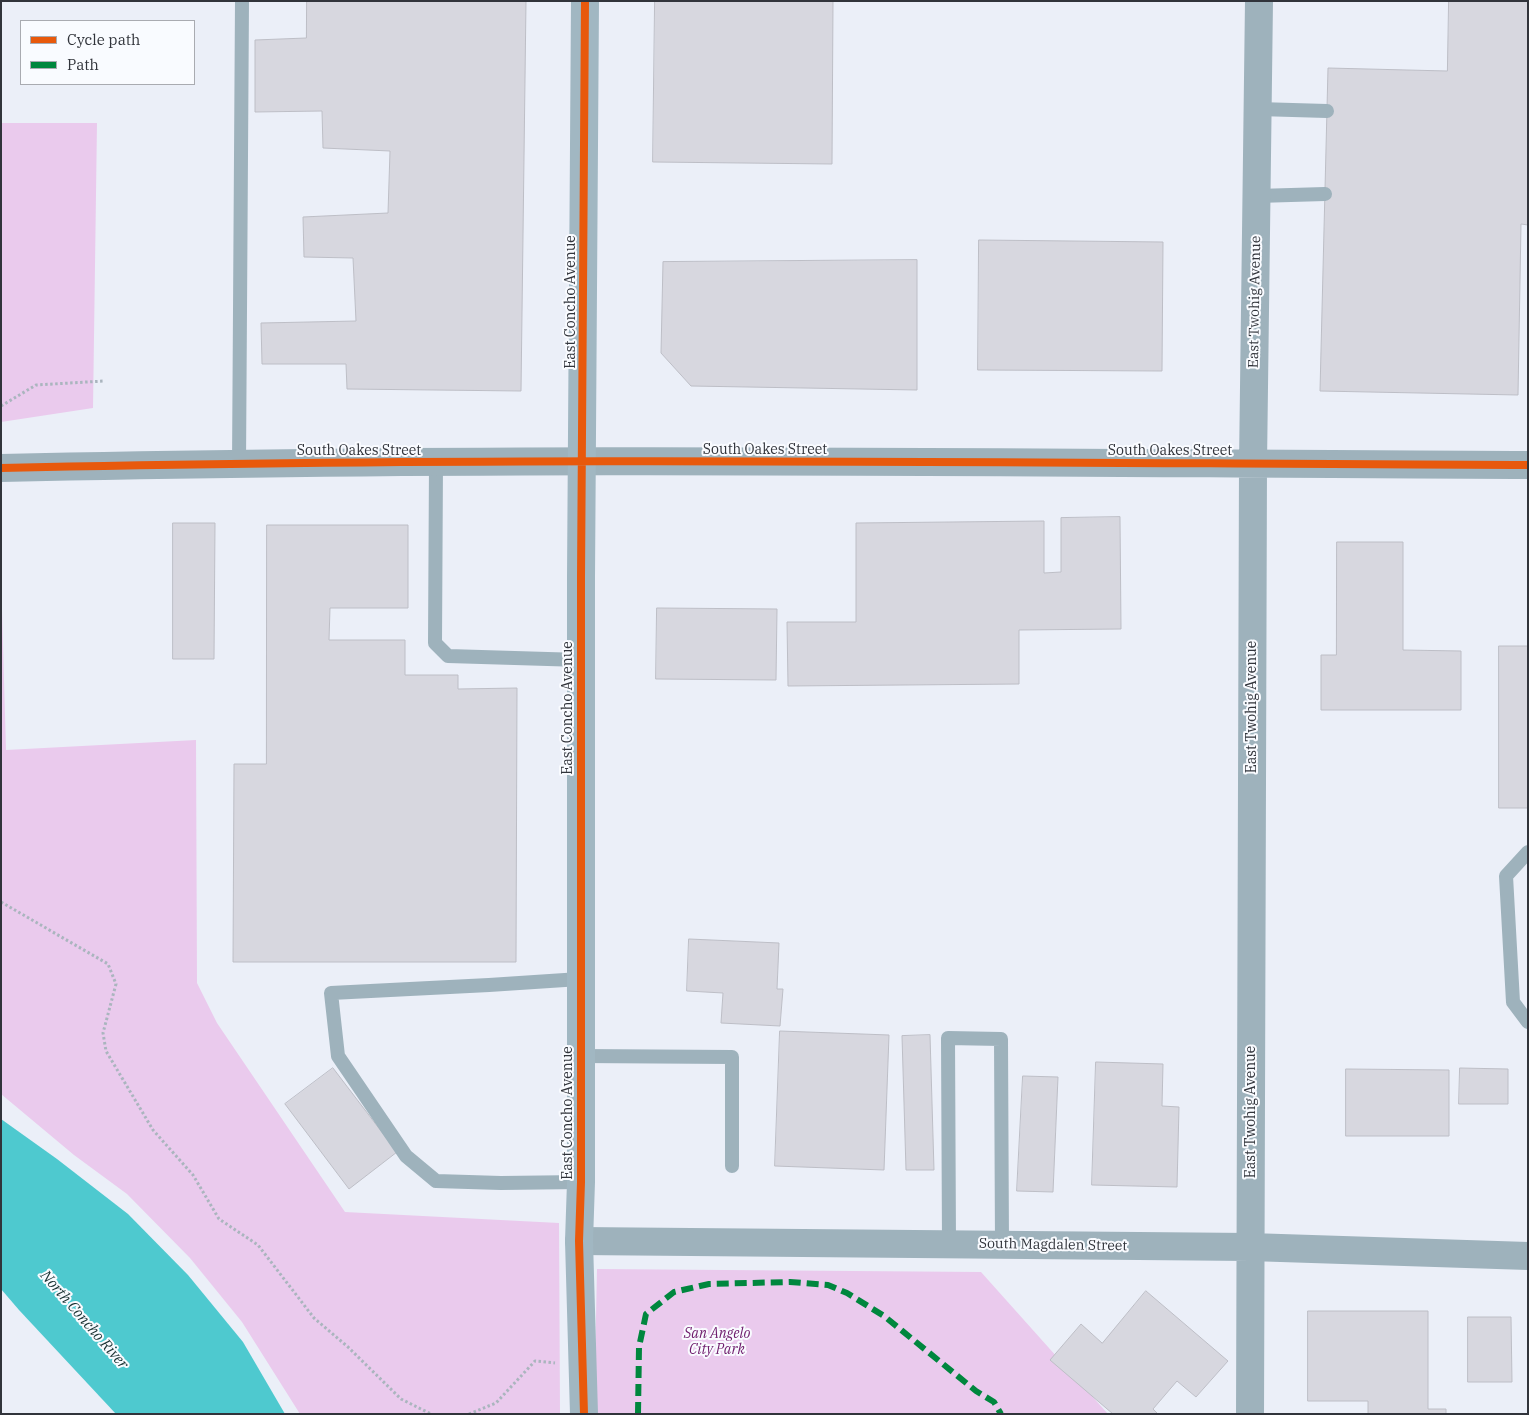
<!DOCTYPE html>
<html>
<head>
<meta charset="utf-8">
<style>
	body { margin:0 }
	#map { position:relative; width:1529px; height:1415px; overflow:hidden; background:#ebeff8; font-family:"IBM Plex Serif",serif }
	canvas { display:block }
	.frame { position:absolute; inset:0; border:2px solid #31343b; pointer-events:none }
	.legend { position:absolute; left:20px; top:20px; width:175px; height:65px; box-sizing:border-box; background:#f9fbff; border:1px solid #a9abb1; margin:0; padding:6px 9px; list-style:none; font-size:15px; color:#31343b }
	.legend li { display:flex; align-items:center; gap:10px; height:25px }
	.legend b { width:25px; border:1px solid #a9abb1 }
</style>
</head>
<body>
<div id="map">
<canvas width="1529" height="1415"></canvas>
<div class="frame"></div>
<ul class="legend">
<li><b style="height:6px;background:#e8590c"></b>Cycle path</li>
<li><b style="height:6px;background:#00873e"></b>Path</li>
</ul>
</div>
<script>
const g = document.querySelector('canvas').getContext('2d');
g.lineJoin = 'round';
function paint(path, color) { g.fillStyle = color; g.fill(path, 'evenodd'); }
function stroke(path, color, width, dash) { g.strokeStyle = color; g.lineWidth = width; g.lineCap = dash ? 'butt' : 'round'; g.setLineDash(dash || []); g.stroke(path); }
function drawText(font, color, halo, rows, align = 'center') {
  g.font = font + ' "IBM Plex Serif",serif'; g.lineWidth = 4; g.setLineDash([]); g.textBaseline = 'middle'; g.strokeStyle = halo; g.fillStyle = color; for (const [text, x, y, turn = 0] of rows) {
    g.save(); g.translate(x, y); g.rotate((+turn || 0) * Math.PI / 180); g.textAlign = isNaN(turn) ? turn : align; if (halo) g.strokeText(text, 0, 0); g.fillText(text, 0, 0); g.restore();
  }
}
paint(new Path2D(`
	M1,123H97L93,408L1,422Z
	M1,574L6,750L196,740L197,983L217,1023L345,1212L559,1223L560,1414H300L242,1322L190,1258L127,1194L74,1155L1,1094Z
	M597,1269L981,1272L1108,1414H594Z`), '#eacaed');
paint(new Path2D(`
	M1,1119L57,1159L128,1214L188,1275L243,1342L285,1414H116L19,1310L1,1289Z`), '#4ec9cf');
const building = new Path2D(`
	M307,1H526L521,391L347,389L346,364H262L261,323L356,321L353,258L304,257L303,217L388,213L390,151L323,148L322,111L255,112V40L306,38Z
	M655,1H833L832,164L653,162Z
	M1449,1H1528V225L1521,224L1518,395L1320,391L1328,68L1447,71Z
	M979,240L1163,242L1162,371L978,370Z
	M917,260V390L691,386L661,353L663,262Z
	M1120,517L1121,629L1019,630V684L788,686L787,622H856V523L1044,521V573L1061,572V518Z
	M173,523H215L214,659H173Z
	M267,525H408V608H330L329,640H405V675H458V689L517,688L516,962H233L234,764H266Z
	M1337,542H1403V650L1461,651V710H1321V655H1336Z
	M657,608L777,609L776,680L656,679Z
	M1499,646H1528V808H1499Z
	M689,939L779,943L777,989H783L780,1026L721,1023L723,993L687,991Z
	M780,1031L889,1035L884,1170L775,1166Z
	M930,1035L934,1170H906L902,1036Z
	M1096,1062L1163,1064L1162,1106L1179,1107L1177,1187L1092,1185Z
	M333,1068L397,1152L349,1189L285,1104Z
	M1460,1068L1508,1069V1104H1459Z
	M1346,1069L1449,1070V1136H1346Z
	M1023,1076L1058,1077L1053,1192L1017,1191Z
	M1146,1291L1228,1361L1196,1397L1177,1381L1153,1409L1158,1414H1113L1050,1360L1081,1324L1102,1343Z
	M1308,1311H1428V1409H1446V1414H1368V1401H1308Z
	M1468,1317H1511L1512,1382H1468Z`);
paint(building, '#d7d7df');
stroke(building, '#bdbec6', 1);
stroke(new Path2D(`
	M1,406L36,385L104,381
	M1,902L108,964L116,984L103,1033L106,1051L153,1130L193,1175L219,1219L258,1245L314,1318L348,1347L401,1399L431,1414
	M469,1414L496,1403L535,1361L555,1363`), '#aab5be', 3, [2.5, 2.5]);
stroke(new Path2D(`
	M1258,109L1327,111
	M1257,196L1325,194
	M436,463L435,643L448,656L581,660
	M239,464L242,1
	M1528,852L1506,876L1513,1002L1528,1022
	M580,979L489,985L331,993L338,1056L406,1156L436,1181L501,1183L581,1182
	M580,1056L732,1057V1166
	M949,1244L948,1038L1001,1039L1002,1245`), '#9eb2bc', 14);
stroke(new Path2D(`
	M1,468C510,456 1019,463 1528,465
	M579,1241L1250,1247L1528,1256
	M1250,1414L1253,464L1259,1`), '#9eb2bc', 28);
stroke(new Path2D(`
	M584,1414L579,1241L581,1182V577L585,1`), '#a1b7c2', 28);
stroke(new Path2D(`
	M638,1414L639,1347L646,1314L674,1292L709,1284L790,1282L828,1285L847,1293L884,1316L976,1391L994,1402L1001,1414`), '#00873e', 6, [12, 6]);
stroke(new Path2D(`
	M1,468C510,456 1019,463 1528,465
	M584,1414L579,1241L581,1182V577L585,1`), '#e8590c', 8);
drawText('14px', '#31343b', '#f9fbff', [
	["East Concho Avenue",571,302,-90],
	["East Twohig Avenue",1255,302,-89],
	["South Oakes Street",765,450],
	["South Oakes Street",359,451],
	["South Oakes Street",1170,451],
	["East Twohig Avenue",1252,707,-90],
	["East Concho Avenue",568,708,-90],
	["East Twohig Avenue",1251,1112,-90],
	["East Concho Avenue",568,1113,-90],
	["South Magdalen Street",1053,1245,1]
]);
drawText('italic 14px', '#6e1b6c', '#f9fbff', [
	["San Angelo",717,1334],
	["City Park",717,1350]
]);
drawText('italic 15px', '#1b3334', '#f9fbff', [
	["North Concho River",84,1320,49]
]);
</script>
</body>
</html>
